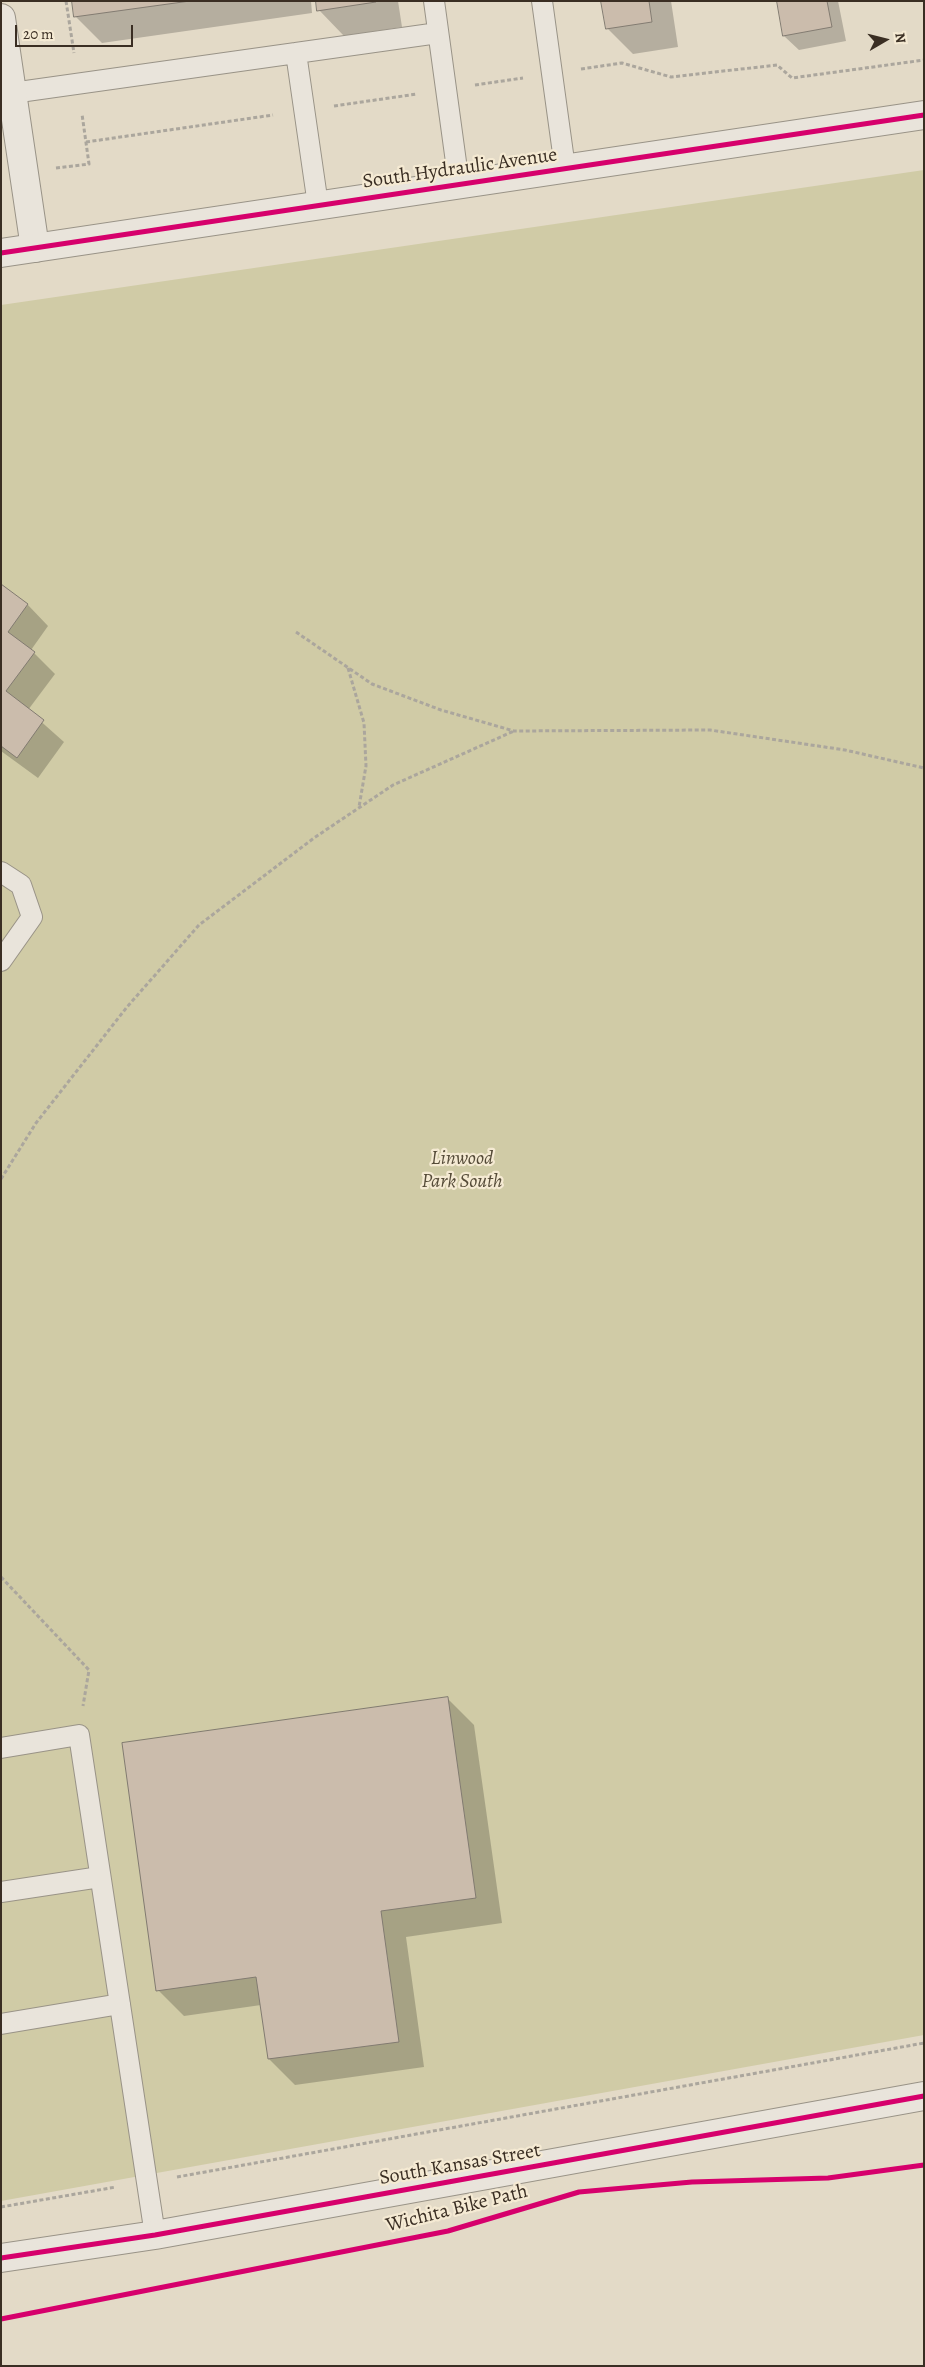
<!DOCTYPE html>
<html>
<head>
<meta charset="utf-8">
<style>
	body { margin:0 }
	#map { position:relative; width:925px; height:2367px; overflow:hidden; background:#e3dac7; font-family:Alegreya,serif }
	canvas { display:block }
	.frame { position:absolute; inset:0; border:2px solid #3a2e23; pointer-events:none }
	.north { position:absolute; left:860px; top:15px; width:50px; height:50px; -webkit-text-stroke:4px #f5ead3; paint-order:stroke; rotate:82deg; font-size:14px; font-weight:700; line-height:20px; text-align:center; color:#3a2e23 }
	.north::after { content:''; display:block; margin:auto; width:18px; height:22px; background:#3a2e23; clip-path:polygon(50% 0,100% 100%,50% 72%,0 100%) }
	.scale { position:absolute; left:15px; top:25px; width:118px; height:22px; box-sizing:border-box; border:2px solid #3a2e23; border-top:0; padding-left:6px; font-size:15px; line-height:18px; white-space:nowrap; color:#3a2e23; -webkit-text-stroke:4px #f5ead3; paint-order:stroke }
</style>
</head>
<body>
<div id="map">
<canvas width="925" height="2367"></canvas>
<div class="frame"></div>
<div class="north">N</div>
<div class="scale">20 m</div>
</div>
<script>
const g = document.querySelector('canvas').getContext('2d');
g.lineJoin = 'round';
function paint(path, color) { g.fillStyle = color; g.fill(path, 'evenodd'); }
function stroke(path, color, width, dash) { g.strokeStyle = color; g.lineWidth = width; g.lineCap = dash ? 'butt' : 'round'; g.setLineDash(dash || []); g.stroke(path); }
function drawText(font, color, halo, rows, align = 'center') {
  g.font = font + ' Alegreya,serif'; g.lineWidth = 4.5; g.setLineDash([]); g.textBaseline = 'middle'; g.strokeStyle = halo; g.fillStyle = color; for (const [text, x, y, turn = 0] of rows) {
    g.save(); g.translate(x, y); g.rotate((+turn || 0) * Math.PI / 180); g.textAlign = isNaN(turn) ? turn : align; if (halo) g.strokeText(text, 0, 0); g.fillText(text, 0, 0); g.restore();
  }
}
paint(new Path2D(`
	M924,170V2035L1,2201V305Z`), '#d0cba6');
paint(new Path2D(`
	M73,1H311L312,13L102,43L76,17Z
	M317,1H398L402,27L344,36L319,10Z
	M603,1H671L678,47L633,54L607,28Z
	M778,1H838L846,41L799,50L784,36Z
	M1,585L28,605L48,626L31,650L55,674L28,710L64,742L38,778L1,751Z
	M448,1699L474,1725L502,1923L406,1937L424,2067L295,2085L269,2059L261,2005L184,2016L158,1990Z`), '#0003');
const building = new Path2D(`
	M72,1H190L74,17Z
	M316,1H376V2L317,11Z
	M601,1H649L652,22L606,29Z
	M777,1H827L832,27L783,36Z
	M1,584L28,604L8,632L35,652L6,691L44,720L17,758L1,746Z
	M448,1697L476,1898L381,1911L399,2042L268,2059L256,1977L156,1991L122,1743Z`);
paint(building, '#cbbcac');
stroke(building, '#827b71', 1);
const service = new Path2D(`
	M434,1L459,184
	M542,1L565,168
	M296,53L318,205
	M12,93L438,33
	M1,872L21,885L32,917L1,961
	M1,1748L79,1735L155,2235
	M1,1892L100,1877
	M1,2024L120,2004`);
const minor = new Path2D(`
	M1,18L35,248
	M1,2258L155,2235L924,2096`);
const tertiary = new Path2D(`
	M1,253L924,115`);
stroke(service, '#999387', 22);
stroke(minor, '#999387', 30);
stroke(tertiary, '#999387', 30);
stroke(new Path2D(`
	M66,1L74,53
	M581,69L622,63L671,77L777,65L792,78L924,60
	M475,85L523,78
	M334,106L417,94
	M86,142L273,115
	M56,168L89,164L82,114
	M296,632L372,684L441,710L514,731L710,730L845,750L924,768
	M348,668L364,723L366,766L359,807
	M1,1179L36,1123L127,1007L199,925L314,838L393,785L514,731
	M1,1577L89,1670L83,1706
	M177,2177L924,2043
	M1,2207L116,2187`), '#aba69d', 3, [4, 2.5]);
stroke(service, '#e9e4db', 20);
stroke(minor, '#e9e4db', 28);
stroke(tertiary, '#e9e4db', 28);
stroke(new Path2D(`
	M1,253L924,115
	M1,2258L155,2235L924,2096
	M1,2319L448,2231L579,2192L692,2182L828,2178L924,2165`), '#d6006c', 5);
drawText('20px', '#3a2e23', '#f5ead3', [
	["South Hydraulic Avenue",460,169,-8],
	["South Kansas Street",460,2165,-10],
	["Wichita Bike Path",457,2209,-14]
]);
drawText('italic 20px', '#554b38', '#f5ead3', [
	["Linwood",462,1159],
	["Park South",462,1182]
]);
</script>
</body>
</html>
